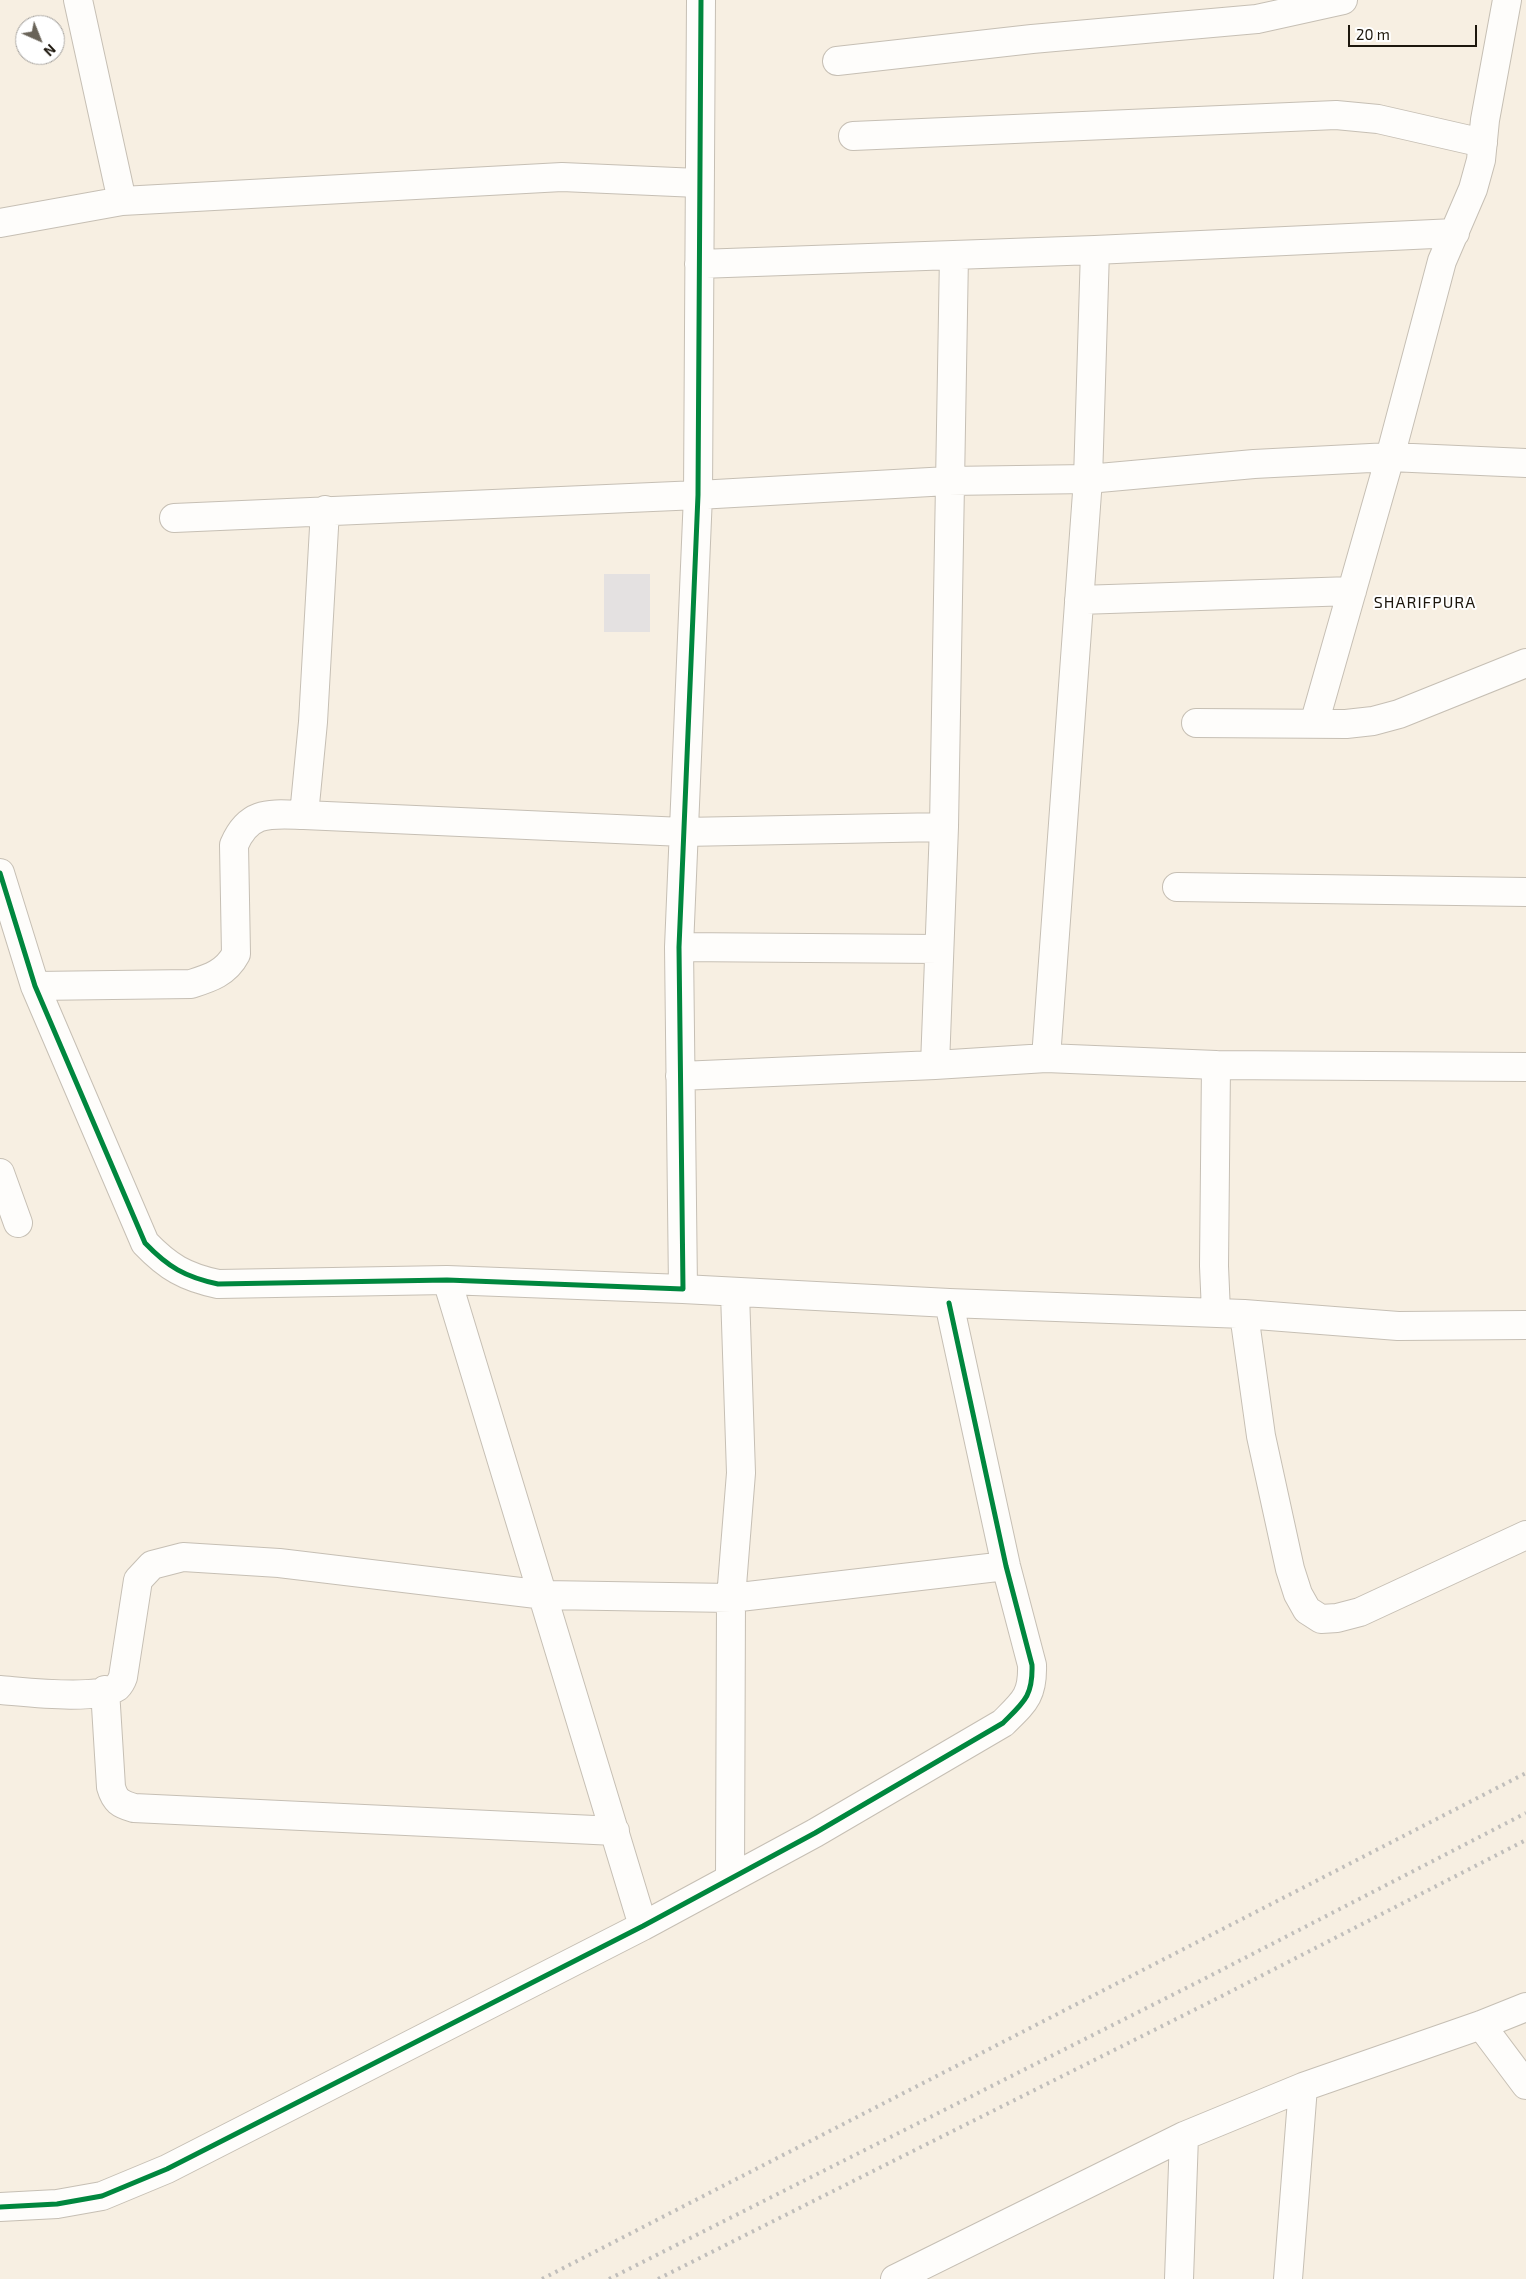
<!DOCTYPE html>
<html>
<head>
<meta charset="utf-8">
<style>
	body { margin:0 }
	#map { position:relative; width:1526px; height:2279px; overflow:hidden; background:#f7efe2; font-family:"Exo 2",sans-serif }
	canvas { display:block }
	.north { position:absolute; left:15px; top:15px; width:50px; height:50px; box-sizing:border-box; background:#fff; border:1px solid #a5a29e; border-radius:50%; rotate:136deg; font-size:14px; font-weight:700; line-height:20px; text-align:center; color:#1d170d }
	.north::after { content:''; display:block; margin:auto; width:18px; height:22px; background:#696358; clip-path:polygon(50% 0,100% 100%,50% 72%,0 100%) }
	.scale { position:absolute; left:1348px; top:25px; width:129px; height:22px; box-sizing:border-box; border:2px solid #1d170d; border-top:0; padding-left:6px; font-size:15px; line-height:18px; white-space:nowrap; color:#1d170d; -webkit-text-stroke:4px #fff; paint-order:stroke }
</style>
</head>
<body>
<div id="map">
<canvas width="1526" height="2279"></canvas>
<div class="north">N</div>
<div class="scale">20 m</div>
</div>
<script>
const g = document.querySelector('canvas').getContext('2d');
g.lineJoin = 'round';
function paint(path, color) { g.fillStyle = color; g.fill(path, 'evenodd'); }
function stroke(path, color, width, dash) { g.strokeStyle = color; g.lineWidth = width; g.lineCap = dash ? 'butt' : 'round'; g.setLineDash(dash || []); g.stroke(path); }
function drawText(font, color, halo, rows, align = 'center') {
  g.font = font + ' "Exo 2",sans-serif'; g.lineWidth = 4; g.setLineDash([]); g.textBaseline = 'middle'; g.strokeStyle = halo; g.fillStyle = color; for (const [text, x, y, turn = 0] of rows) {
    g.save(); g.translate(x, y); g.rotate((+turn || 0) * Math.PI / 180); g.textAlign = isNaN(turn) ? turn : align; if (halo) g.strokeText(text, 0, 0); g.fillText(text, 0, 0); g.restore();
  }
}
paint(new Path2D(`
	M604,574H650V632H604Z`), '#e4e1e1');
const minor = new Path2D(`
	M78,0L122,201
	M837,61L1032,39L1257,19L1343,0
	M853,136L1336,115L1378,119L1483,143
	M0,223L122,201L562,177L698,183
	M699,264L1095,250L1455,233
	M174,518L698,495L948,481L1088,479L1254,464L1390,457L1526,463
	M1079,600L1352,591
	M1196,723L1346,724L1373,721L1399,714L1526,663
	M1314,724L1390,457L1442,261L1473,189L1481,160L1485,120L1507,0
	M304,815L683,832L944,827
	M0,873L35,986L145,1243C168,1267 185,1277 218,1284L447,1280L683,1289L679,947L698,495L701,0
	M1177,887L1526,892
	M679,947L939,949
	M35,986L191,984C210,978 226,973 236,954L234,845C249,810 270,814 304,815L313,722L325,510
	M1046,1058L1088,479L1095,250
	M935,1065L944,827L954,255
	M1216,1065L1526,1067
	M680,1076L935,1065L1046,1058L1216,1065L1214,1266L1216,1312
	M0,1173L18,1223
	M447,1280L643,1926
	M683,1289L949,1303L1244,1314L1398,1326L1526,1325
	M1244,1314L1261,1436L1290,1569L1298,1594L1307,1610L1321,1619L1337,1618L1360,1612L1526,1535
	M0,1690C26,1692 96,1701 117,1687C119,1685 122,1680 123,1677L138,1580L152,1565L183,1557L279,1563L545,1595L731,1598L1006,1566
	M105,1690L111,1787C115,1801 120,1804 134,1808L615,1831
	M730,1879L731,1598L741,1473L735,1293
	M1481,2025L1526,2085
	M0,2207L57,2204L102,2196L167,2169L643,1926L815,1833L1003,1723C1024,1702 1033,1696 1032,1665L1006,1566L949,1303
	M895,2279L1184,2136L1303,2087L1481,2025L1526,2007
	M1179,2279L1184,2136
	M1288,2279L1303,2087`);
stroke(minor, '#c6bfb4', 30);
stroke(minor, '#fefdfb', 28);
stroke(new Path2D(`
	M542,2279L1526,1773
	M609,2279L1204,1979L1526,1813
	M658,2279L1218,1998L1526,1840`), '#c0bebb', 4, [2.5, 5]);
stroke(new Path2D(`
	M0,873L35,986L145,1243C168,1267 185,1277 218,1284L447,1280L683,1289L679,947L698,495L701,0
	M0,2207L57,2204L102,2196L167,2169L643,1926L815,1833L1003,1723C1024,1702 1033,1696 1032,1665L1006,1566L949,1303`), '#00873e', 5);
g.letterSpacing = '1px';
drawText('16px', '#1d170d', '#fff', [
	["SHARIFPURA",1425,603]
]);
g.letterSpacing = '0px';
</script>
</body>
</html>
